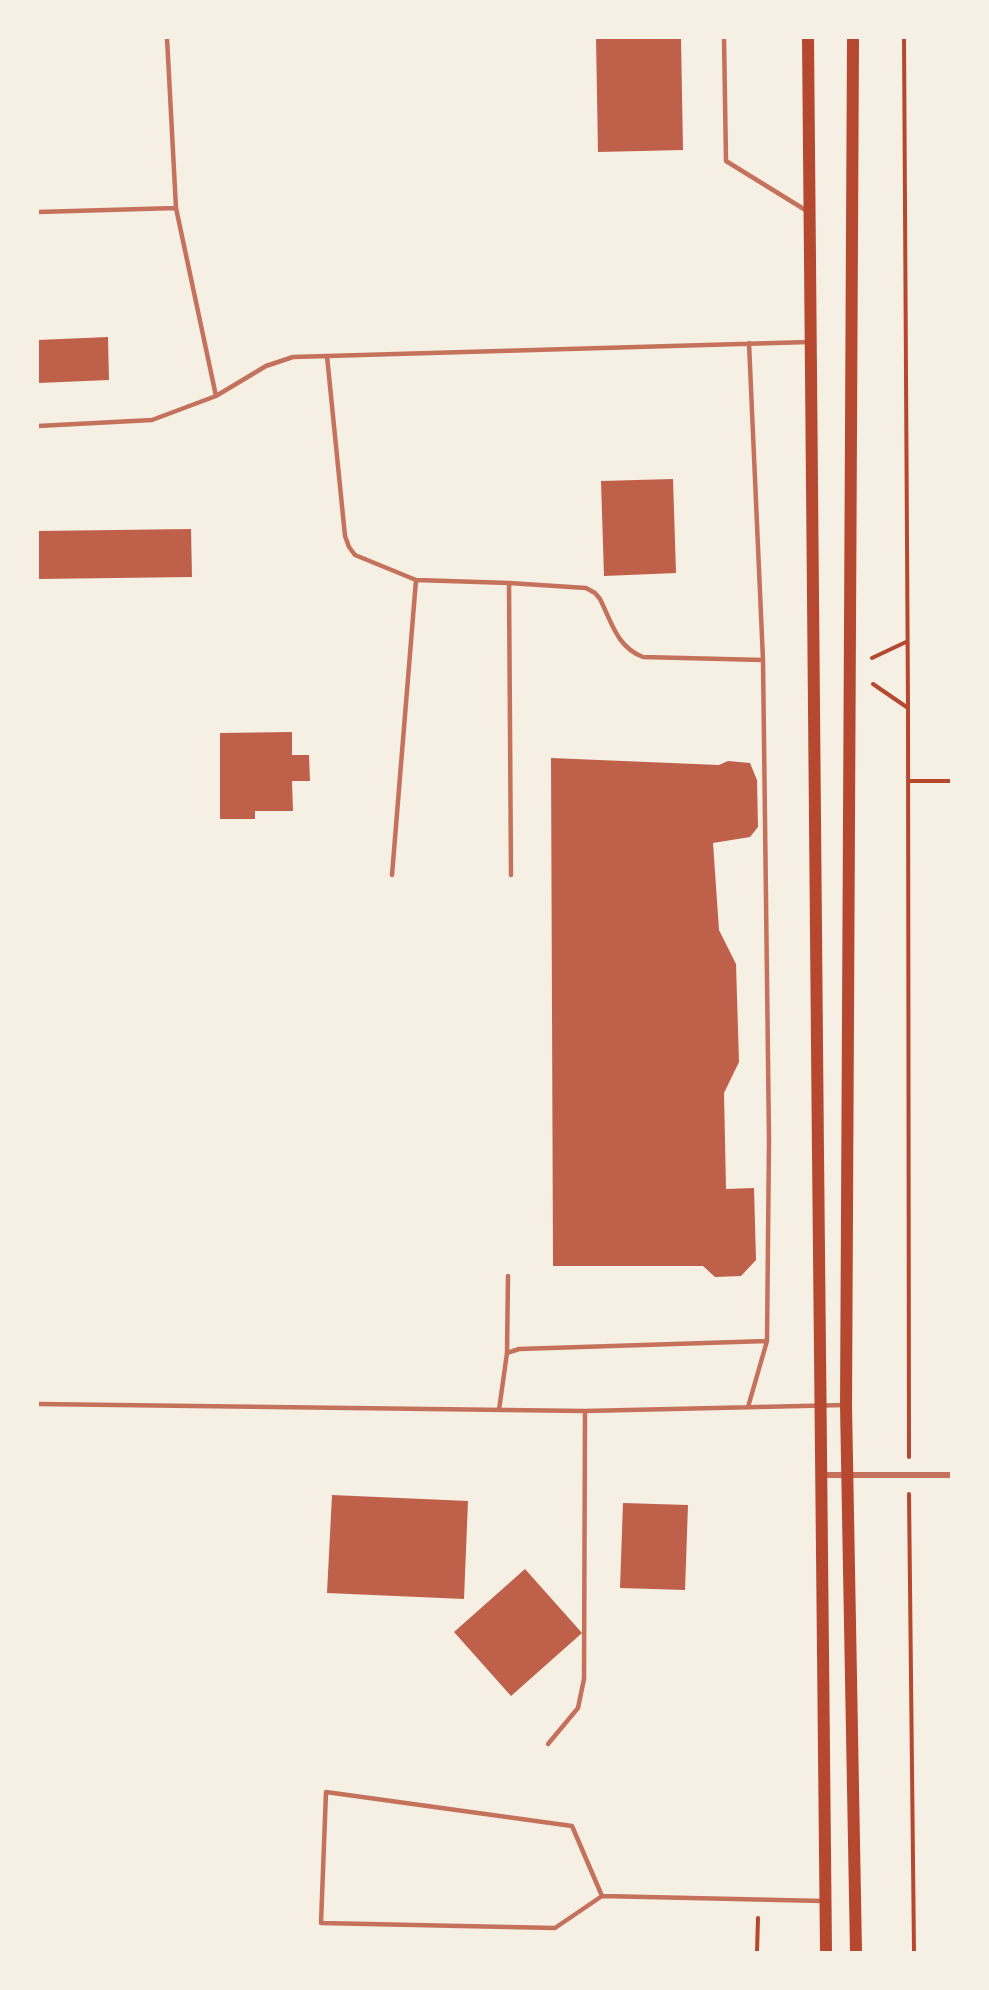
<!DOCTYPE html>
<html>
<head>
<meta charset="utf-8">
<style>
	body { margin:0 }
	#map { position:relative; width:989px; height:1990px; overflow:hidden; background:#f6efe4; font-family:"PT Sans Narrow",sans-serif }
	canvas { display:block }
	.frame { position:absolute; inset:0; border:39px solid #f6efe4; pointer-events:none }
</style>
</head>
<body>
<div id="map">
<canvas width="989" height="1990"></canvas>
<div class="frame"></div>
</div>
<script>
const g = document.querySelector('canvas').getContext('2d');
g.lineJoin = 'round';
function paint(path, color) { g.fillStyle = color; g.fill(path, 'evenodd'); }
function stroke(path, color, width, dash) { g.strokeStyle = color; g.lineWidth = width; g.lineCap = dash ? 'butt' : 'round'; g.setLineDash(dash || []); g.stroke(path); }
paint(new Path2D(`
	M596,38H681L683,150L598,152Z
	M108,337L109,380L38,383V340Z
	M673,479L676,573L604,576L601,481Z
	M191,529L192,577L38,579V531Z
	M292,732V755H309L310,781H292L293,811H255V819H220V733Z
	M551,758L719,765L728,761L750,763L757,780L758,827L750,837L713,843L719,930L736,964L739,1062L724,1093L726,1189L754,1188L756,1260L741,1276L715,1277L703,1266H553Z
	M332,1495L468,1501L464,1599L327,1593Z
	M623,1503L688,1505L685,1590L620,1588Z
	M525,1569L582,1633L511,1696L454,1632Z`), '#bf614a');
stroke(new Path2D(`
	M904,38L908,708L909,1457
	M872,658L906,642
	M873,684L908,708
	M908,781H952
	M909,1494L914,1952
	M757,1952L758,1918`), '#b5482f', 4);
stroke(new Path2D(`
	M167,38L176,208L216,396
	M724,38L726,161L807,211
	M38,212L176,208
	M327,356L345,536L349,547L355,555L416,580L509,583L586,588L595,593L600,599C612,623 617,647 643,657L763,660
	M38,426L152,420L216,396L266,366L293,357L809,342
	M509,583L511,875
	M392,875L416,580
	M507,1353L508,1276
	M38,1404L585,1411L845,1405
	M748,1407L767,1341L769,1139L763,660L749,343
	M499,1410L507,1353L519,1349L767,1341
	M548,1744L578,1708L584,1679L585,1411
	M602,1896L572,1826L326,1792L321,1923L555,1928L602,1896L823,1901`), '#c5725c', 4.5);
stroke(new Path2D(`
	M822,1475H952`), '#c5725c', 6);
stroke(new Path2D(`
	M808,38C811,676 821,1314 826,1952
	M853,38L846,1405L856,1952`), '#b5482f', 12);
</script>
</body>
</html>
